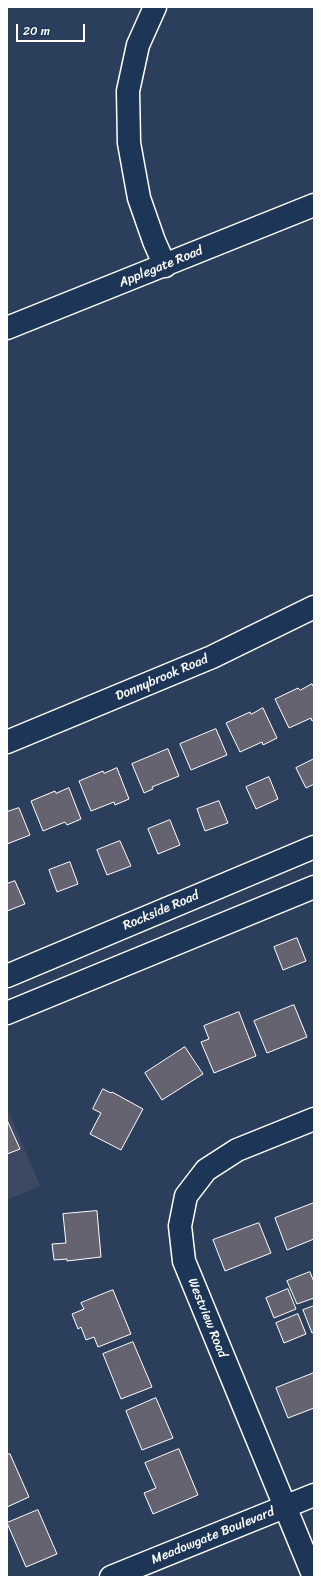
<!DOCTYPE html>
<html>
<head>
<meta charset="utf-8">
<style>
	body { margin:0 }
	#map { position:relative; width:321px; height:1584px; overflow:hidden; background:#2b3e5c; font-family:Sriracha,sans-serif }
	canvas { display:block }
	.frame { position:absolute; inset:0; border:8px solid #fff; pointer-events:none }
	.scale { position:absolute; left:16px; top:24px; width:69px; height:18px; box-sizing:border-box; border:2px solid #fff; border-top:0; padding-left:5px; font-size:12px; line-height:14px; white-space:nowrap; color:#fff; -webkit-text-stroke:3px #1d3557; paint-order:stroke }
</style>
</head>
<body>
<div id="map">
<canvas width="321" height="1584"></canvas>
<div class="frame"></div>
<div class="scale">20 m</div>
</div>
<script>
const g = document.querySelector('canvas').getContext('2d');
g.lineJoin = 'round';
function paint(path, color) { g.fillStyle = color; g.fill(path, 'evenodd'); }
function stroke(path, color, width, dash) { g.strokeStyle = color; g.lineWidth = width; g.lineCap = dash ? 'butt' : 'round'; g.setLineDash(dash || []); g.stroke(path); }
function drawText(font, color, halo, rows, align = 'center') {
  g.font = font + ' Sriracha,sans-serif'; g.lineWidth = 3.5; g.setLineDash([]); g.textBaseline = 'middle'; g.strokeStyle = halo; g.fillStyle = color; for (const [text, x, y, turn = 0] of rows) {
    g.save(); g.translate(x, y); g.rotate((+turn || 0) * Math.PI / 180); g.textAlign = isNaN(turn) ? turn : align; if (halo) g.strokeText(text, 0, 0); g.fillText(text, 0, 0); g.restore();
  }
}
paint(new Path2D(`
	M7,1107L40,1186L7,1200Z`), '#3c4962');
const building = new Path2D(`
	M312,684L314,688V720L312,721L311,718L289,728L275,699L298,688L300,690Z
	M263,708L277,738L263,745L262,742L240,752L226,723L250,712L251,714Z
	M216,729L227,755L191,770L180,744Z
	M168,749L179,776L152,787L153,789L144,793L132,764Z
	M314,759V784L306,788L296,768Z
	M117,768L129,799L115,805L114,802L91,811L79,781L103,771L104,773Z
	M269,777L278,799L256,809L246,787Z
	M69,788L81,819L67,825L65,822L43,831L31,801L55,791L56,793Z
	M219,801L228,823L205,831L197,809Z
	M19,808L30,835L7,844V812Z
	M170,820L180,845L158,854L148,829Z
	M120,841L131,866L107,875L97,850Z
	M70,862L78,884L57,892L49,870Z
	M15,881L25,904L7,911V884Z
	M297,938L306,961L283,970L274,947Z
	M294,1005L307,1037L267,1053L254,1021Z
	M239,1012L256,1056L214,1073L201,1042L209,1039L204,1026Z
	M185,1047L203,1074L162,1100L145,1073Z
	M103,1089L111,1093L112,1092L143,1109L121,1150L90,1134L101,1113L93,1109Z
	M7,1120L20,1149L7,1154Z
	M314,1203V1239L287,1250L275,1218Z
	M97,1211L101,1257L67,1261V1259L54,1260L52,1244L66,1243L63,1214Z
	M259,1223L271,1253L225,1271L213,1240Z
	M310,1272L314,1282V1298L297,1304L287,1281Z
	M288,1289L296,1309L274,1318L266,1298Z
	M113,1290L131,1334L98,1347L94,1337L86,1340L81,1327L78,1329L72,1314L84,1309L81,1303Z
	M314,1306V1332L312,1333L303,1310Z
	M298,1314L306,1334L284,1343L276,1323Z
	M133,1342L152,1387L121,1399L103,1354Z
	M314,1373V1408L288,1418L276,1388Z
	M156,1398L173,1438L142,1450L126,1411Z
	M179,1449L198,1495L153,1514L144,1493L156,1488L145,1463Z
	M10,1454L29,1497L7,1507V1455Z
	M38,1510L57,1554L26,1567L7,1523Z`);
paint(building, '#656370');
stroke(building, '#fff', 1);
const street = new Path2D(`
	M155,7L138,45L128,91L129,143L139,198L154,241L165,266
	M7,328L314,205
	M7,742L212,657L314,607
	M111,1577L314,1495
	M314,1577L184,1261L180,1226L186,1196L206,1170L237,1150L314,1119`);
const primary = new Path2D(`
	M7,976L314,847
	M7,1013L314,887`);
stroke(street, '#fff', 25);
stroke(primary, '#fff', 25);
stroke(street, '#1d3557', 22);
stroke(primary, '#1d3557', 22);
drawText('13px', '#fff', '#1d3557', [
	["Applegate Road",161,267,-22],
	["Donnybrook Road",162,678,-23],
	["Rockside Road",161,911,-23],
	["Westview Road",207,1318,68],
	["Meadowgate Boulevard",213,1536,-22]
]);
</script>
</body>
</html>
